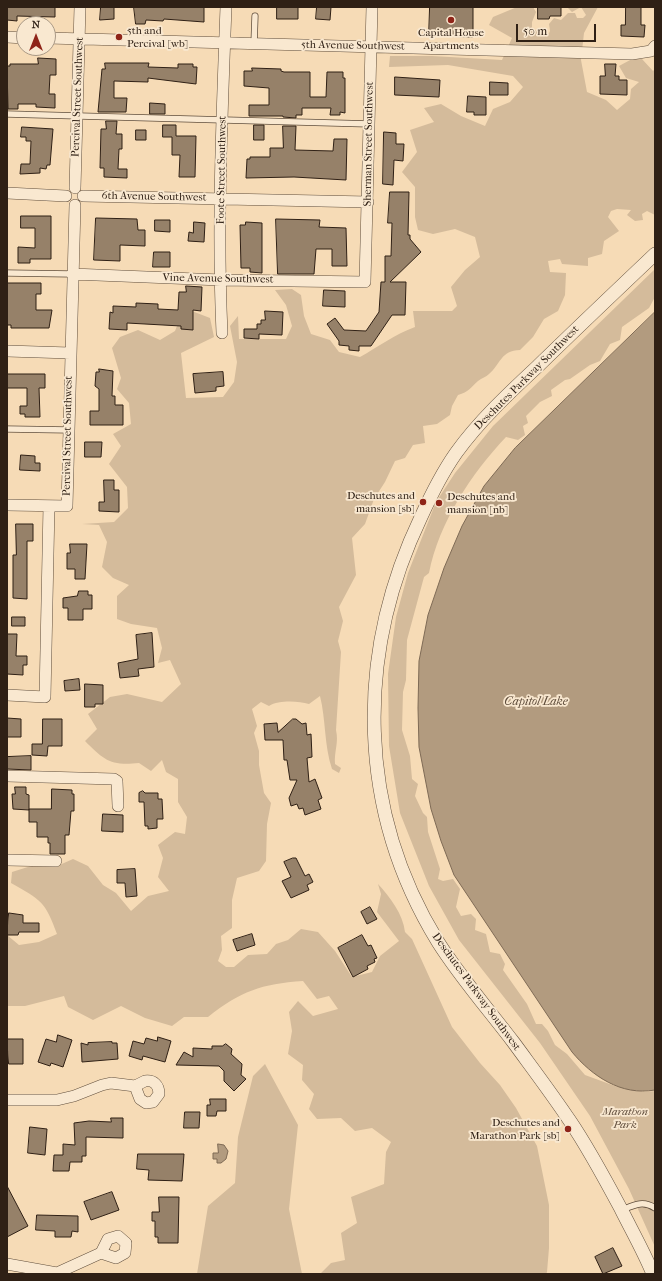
<!DOCTYPE html>
<html>
<head>
<meta charset="utf-8">
<style>
	body { margin:0 }
	#map { position:relative; width:662px; height:1281px; overflow:hidden; background:#f6dbb6; font-family:"IM FELL French Canon",serif }
	canvas { display:block }
	.frame { position:absolute; inset:0; border:8px solid #2f2015; pointer-events:none }
	.north { position:absolute; left:16px; top:16px; width:40px; height:40px; box-sizing:border-box; background:#f9e8d0; border:1px solid #a89885; border-radius:50%; rotate:0deg; font-size:11px; font-weight:700; line-height:16px; text-align:center; color:#2f2015 }
	.north::after { content:''; display:block; margin:auto; width:14px; height:18px; background:#8f2418; clip-path:polygon(50% 0,100% 100%,50% 72%,0 100%) }
	.scale { position:absolute; left:516px; top:24px; width:80px; height:18px; box-sizing:border-box; border:2px solid #2f2015; border-top:0; padding-left:5px; font-size:12px; line-height:14px; white-space:nowrap; color:#2f2015; -webkit-text-stroke:3px #f9e8d0; paint-order:stroke }
</style>
</head>
<body>
<div id="map">
<canvas width="662" height="1281"></canvas>
<div class="frame"></div>
<div class="north">N</div>
<div class="scale">50 m</div>
</div>
<script>
const g = document.querySelector('canvas').getContext('2d');
g.lineJoin = 'round';
function paint(path, color) { g.fillStyle = color; g.fill(path, 'evenodd'); }
function stroke(path, color, width, dash) { g.strokeStyle = color; g.lineWidth = width; g.lineCap = dash ? 'butt' : 'round'; g.setLineDash(dash || []); g.stroke(path); }
function drawText(font, color, halo, rows, align = 'center') {
  g.font = font + ' "IM FELL French Canon",serif'; g.lineWidth = 3.5; g.setLineDash([]); g.textBaseline = 'middle'; g.strokeStyle = halo; g.fillStyle = color; for (const [text, x, y, turn = 0] of rows) {
    g.save(); g.translate(x, y); g.rotate((+turn || 0) * Math.PI / 180); g.textAlign = isNaN(turn) ? turn : align; if (halo) g.strokeText(text, 0, 0); g.fillText(text, 0, 0); g.restore();
  }
}
paint(new Path2D(`
	M517,7H533L536,12L532,22V29L543,32L547,37L550,31L549,24L554,18L561,20L568,13H575L577,18H583L586,15L581,7L572,12L567,7H598L584,33L581,60L587,92L606,100L617,110L630,99L631,89L639,82L626,78L619,66L632,59H642L653,71L655,69V215L647,211L642,214L643,220L635,221L627,215L631,210L617,209L611,211L608,217L619,231L604,241L602,254L588,258V266L562,264L560,259L548,261L550,272L566,273L565,295L558,311L544,319L533,337L520,350C501,350 500,365 489,374C486,377 482,378 478,381C470,388 469,392 458,395L452,406L450,415L437,424L423,426L425,443L413,445L405,458L395,461L385,482L374,499L365,524L352,538L356,575L339,607L343,621L338,641L341,652L336,730C339,743 334,751 335,764L341,768L339,773L332,769C324,745 326,720 320,696L309,704C298,701 279,700 269,706L261,702L252,709L257,726L254,733L259,751V765L264,793L271,803L267,824L266,861L259,871L237,878L232,900V928L221,936L222,950L218,961L226,967H234L248,955L267,954L276,944L288,940L301,929L318,932L335,951L352,977L372,972L380,956L399,941L377,912L381,894L378,884C390,897 403,914 405,932L412,939L452,1027L480,1063L500,1085L516,1108L537,1146L549,1205V1248L547,1272L546,1274H320L331,1263L345,1260L341,1233L357,1223L351,1197L384,1184L386,1152L391,1142L372,1128L355,1131L341,1118L317,1119L309,1109L314,1094L302,1080L303,1065L288,1054L292,1031L289,1012L298,1001L313,1016L338,1009L329,996L317,999L303,981C261,984 241,991 208,1017H184L172,1026L145,1018L121,1006L93,1020L68,1007L64,996L25,1006H7V935L19,945L39,942L57,934C45,901 41,900 11,883L12,872L31,866L55,867L73,859L88,866L103,885L116,893L131,911L148,896L169,891L158,877L163,858L158,845L175,832L185,834L187,817L178,802V779L166,772L162,760L151,771L139,763C110,766 104,760 85,741L97,729L88,714L110,697L127,694L162,702L181,684L170,660L158,663L162,648L157,628L131,624L117,619V596L129,585L113,578L102,567L107,542L99,525L82,524L114,522L128,508L127,487L109,464L121,446L113,434L131,424L129,403L117,389L121,378L112,348L120,337L138,330L160,340L175,331L184,308L210,318L214,337L181,353L186,398L223,397L234,382L237,362L230,326L238,316L239,339H286L292,326L286,305L275,290L292,289L301,295L304,316L311,334L330,340L339,352L360,357C378,347 395,334 415,327L413,311H452L457,306L451,287L465,270L480,257L475,237L455,229L433,234L418,230L415,217V187L402,172L417,152L410,130L434,122L424,108L441,104L461,116L485,126L493,109L510,102L523,87L513,76L448,65L389,67L390,56H432L502,60L512,38L489,25L493,17Z
	M655,269V297L649,308L622,327L620,340L610,344L600,361L590,365L570,379L565,380L551,390L552,396L540,402L526,416L528,423L523,426L525,435L518,440L506,437C471,474 439,523 429,573L424,577L407,640L406,680L403,692L402,730L410,756L412,779L418,784L415,796L423,813L427,817L428,832L440,869L438,879L443,881L453,879L460,889L456,907L461,916L471,914L476,919L475,930L486,934L490,952L500,954L505,964L503,970L527,1004L536,1024H542L548,1031L555,1045L567,1054L585,1075L615,1086L645,1092L655,1091V1247L629,1189L590,1116L540,1043L459,940L429,886L400,813L389,746L388,674L396,617L408,573L436,502L455,473L493,426Z
	M265,1064L298,1125L289,1209L302,1274H197L208,1206L235,1183L238,1137L253,1076Z`), '#d4bb9b');
const water = new Path2D(`
	M655,312V1090C621,1096 592,1076 572,1052L454,875L441,841L431,809L419,747L418,708L419,661L428,615L444,568L462,526L484,486L515,448Z
	M218,1144L224,1145L228,1151L226,1159L221,1163H217V1159H213V1153H218Z`);
paint(water, '#b29b7f');
stroke(water, '#7e6a55', 1);
const building = new Path2D(`
	M7,7H55V17L17,16V21L7,20Z
	M101,7H114V19L100,20Z
	M134,7H204V22L164,19L163,21L146,20L145,24H136Z
	M277,7H298V19H277Z
	M317,7H331L330,20L316,19Z
	M430,7H473V37L429,36Z
	M538,7H561V16H550L549,19H538Z
	M626,7H641V25H645L644,37L621,36V25H625Z
	M38,58L56,59V75H50L49,94H55V108L36,107V104H18V109H8L7,66H10V64H38Z
	M105,63H149L148,67L178,68V64H193V67H197L196,84L148,78V82L114,81V98H127L126,112H98L102,69H105Z
	M605,64H616L615,76H619V80H627V95L600,94V76H605Z
	M252,68L281,69V71L284,72H310V97H326L327,72H343V78H345V113L340,112V115H330L331,108H302V115H296V118L283,117V116H249V105H269V88L244,86V71H252Z
	M395,77L440,80L439,97L395,95Z
	M490,82L508,83V95H490Z
	M468,96L486,97V115H474V112H467Z
	M150,103L165,104V114H150Z
	M106,121H117L116,134H122V149H119L118,169H127V178L104,177V168H100L101,129H106Z
	M163,125H176V136H196L195,177H179L180,155H172V137H163Z
	M254,125H264V140H254Z
	M283,126H296L295,150L333,151L334,139H347L346,180L294,177L246,178L247,159H250V157H270V148H283Z
	M22,127L53,129L50,165H47L46,169L40,168V173L20,174L21,164H30L31,141H26V137H21Z
	M136,130H146V140H136Z
	M384,132L396,133V144H404L403,161L394,160L393,185L383,184Z
	M390,192H409L408,235H410V239L421,252L390,282H406L405,315H392L371,346H359V351L349,350V346L339,345V341L327,324L335,318L344,330L366,331L379,312L381,282H385V256H391L392,223H388Z
	M21,216H51V259H30V263H18V247L35,248V228H21Z
	M96,218L137,219L138,230H145V246L120,245V261L94,260Z
	M276,219L320,220L319,227L346,228L347,266H332V249H316L314,274H278Z
	M155,220H170V232L155,231Z
	M194,222L205,223L204,242L188,241L189,232L193,233Z
	M246,222L262,223V273L250,272V268H241L240,225H245Z
	M154,252H170V267H153Z
	M7,283H41V294H36V310H52L49,328H11V325H7Z
	M186,286L202,287L201,311L193,310V330L181,329V326L127,323V330L109,329L110,312L113,313V306L136,307V303L158,304V309L178,310L179,292H186Z
	M324,290L345,291V307L323,306Z
	M265,311L283,312L282,335L259,334V339L244,338V329H257V324H261V320H265Z
	M99,369L113,371L112,396H115V405H123V425H90V411H99V389L95,386L96,372H99Z
	M223,372L224,386L216,387V391L195,393L193,374Z
	M7,374H45V388H39L40,417H25V414H20V406H27V388H7Z
	M85,442H102L101,457H85Z
	M21,455L35,456V463H40V471L20,470Z
	M104,480H114V490H119V512L99,511V502H104Z
	M16,524H33V541H27V599L13,598V555H16Z
	M70,544H87L85,579H75V569H67V553H70Z
	M79,591H88V595H92V609H83V620H68V608H63V598L77,596Z
	M12,617H25V626H12Z
	M152,633L154,667L138,669L139,676L120,678L118,663L138,659L136,635Z
	M7,634H17L16,656H27V665H23V675L7,674Z
	M79,679L80,690L65,691L64,681Z
	M85,684L103,685V704H95V707H85Z
	M7,718L21,719V737H7Z
	M43,719H62V746H48L47,756L32,755V744H42Z
	M293,719H296L302,724L306,723L307,735L311,734L312,757L307,758L309,782L315,779L322,798L318,800L321,809L305,815L303,808L299,809L297,804L291,806L289,798L297,780H290L287,760H284L283,740H265L264,724L277,723L278,732Z
	M31,756V770L7,769V757Z
	M15,787H26V794L29,795V810L13,809L12,794H15Z
	M52,789L72,790V794H74V811H71L69,835H65V854H50V843H48V837H37V822H29V809H51Z
	M143,791L145,793H158V799H162L163,819H157V828L148,829V826H145L144,802H139V793Z
	M103,814L123,815V832L102,831Z
	M293,858H296L305,876L309,874L313,882L307,885L309,890L291,898L282,881L291,877L284,862Z
	M135,869L137,896L126,897L125,883H117V870Z
	M370,907L377,919L367,924L361,912Z
	M9,913L23,915V923H39V932H19L18,935H7Z
	M252,934L255,945L237,951L233,940Z
	M362,935L368,946L371,945L377,958L374,959L375,962L367,966L368,969L353,977L338,948Z
	M58,1035L72,1040L63,1067L51,1063L50,1066L38,1062L46,1039L56,1042Z
	M158,1037L171,1041L165,1062L143,1056L142,1060L129,1056L133,1041L144,1044L146,1038L157,1041Z
	M7,1039H23V1064H9Z
	M112,1042V1043H117L118,1059L82,1062L81,1043L88,1045V1043Z
	M226,1044L232,1049L231,1054L242,1064L241,1075L246,1079L234,1091L224,1081V1071L219,1066L176,1065L184,1052L193,1057V1048L212,1049V1046H222Z
	M210,1099H226V1111H217L216,1116H207V1105H210Z
	M185,1112H200L199,1128H184Z
	M111,1118H123V1138L86,1137V1156H82V1162H70L69,1171H53L54,1155H63V1144L75,1145L74,1123L89,1121L111,1122Z
	M30,1127L47,1129L45,1155L28,1153Z
	M138,1154H184L182,1181L148,1180L149,1170L137,1169Z
	M7,1186L28,1226L7,1237Z
	M112,1192L119,1210L91,1220L84,1202Z
	M159,1197H179L178,1243H158V1237H155V1221H152V1212H159Z
	M37,1215L78,1216V1232L72,1231L71,1237H55V1231L36,1230Z
	M613,1248L622,1266L603,1274L595,1257Z`);
paint(building, '#968169');
stroke(building, '#2f2015', 1);
const service = new Path2D(`
	M254,44L255,16
	M7,114L370,124
	M7,273L72,274
	M7,429L69,430
	M622,1210C634,1205 643,1200 655,1208`);
const minor = new Path2D(`
	M7,37L24,38
	M48,38L632,54L651,51L655,46
	M75,188L80,7
	M7,193L66,196
	M83,196L368,202
	M72,274L221,280L365,282L372,7
	M222,333C217,225 222,115 226,7
	M7,351L70,353
	M7,505L67,506L75,205
	M7,695L45,697L49,506
	M7,776L114,779L117,781L118,806
	M7,860L56,861
	M145,1081C154,1080 159,1085 159,1094L153,1102L146,1103L140,1099L135,1086Z
	M7,1100H57L74,1096L102,1085L111,1083L135,1086
	M118,1236L126,1243L125,1253L116,1258L101,1253L108,1239Z
	M7,1264L57,1273L101,1253`);
const tertiary = new Path2D(`
	M653,1274C644,1252 632,1231 621,1209C605,1179 589,1149 570,1121C552,1094 533,1069 514,1043C489,1010 460,977 438,942C357,810 355,655 421,517C431,495 442,473 456,453C479,421 509,393 538,366C577,328 616,291 655,254`);
stroke(service, '#614f3d', 7);
stroke(minor, '#614f3d', 12);
stroke(tertiary, '#614f3d', 14);
stroke(service, '#f9e8d0', 5.5);
stroke(minor, '#f9e8d0', 11);
stroke(tertiary, '#f9e8d0', 13);
for (const [x, y, r, color] of [
	[451,20,4,"#8f2418"],
	[119,37,4,"#8f2418"],
	[423,502,4,"#8f2418"],
	[439,503,4,"#8f2418"],
	[568,1129,4,"#8f2418"]
]) { const dot = new Path2D(); dot.arc(x, y, r, 0, 2 * Math.PI); g.fillStyle = color; g.fill(dot); stroke(dot, '#f9e8d0', 1.5); }
drawText('11px', '#2f2015', '#f9e8d0', [
	["5th and",127,31],
	["Percival [wb]",127,44],
	["Capital House",451,33,"center"],
	["Apartments",451,46,"center"],
	["Deschutes and",415,496,"right"],
	["mansion [sb]",415,509,"right"],
	["Deschutes and",447,497],
	["mansion [nb]",447,510],
	["Deschutes and",560,1123,"right"],
	["Marathon Park [sb]",560,1136,"right"]
], 'left');
drawText('11px', '#2f2015', '#f9e8d0', [
	["5th Avenue Southwest",353,46,1],
	["Percival Street Southwest",78,97,-88],
	["Sherman Street Southwest",369,144,-89],
	["Foote Street Southwest",222,170,-89],
	["6th Avenue Southwest",154,197,1],
	["Vine Avenue Southwest",218,279,1],
	["Deschutes Parkway Southwest",527,378,-45],
	["Percival Street Southwest",68,436,-89],
	["Deschutes Parkway Southwest",476,992,54]
]);
drawText('italic 11px', '#614e3d', '#f9e8d0', [
	["Marathon",625,1112],
	["Park",625,1125]
]);
drawText('italic 12px', '#5d4b3a', '#f9e8d0', [
	["Capitol Lake",536,702]
]);
</script>
</body>
</html>
